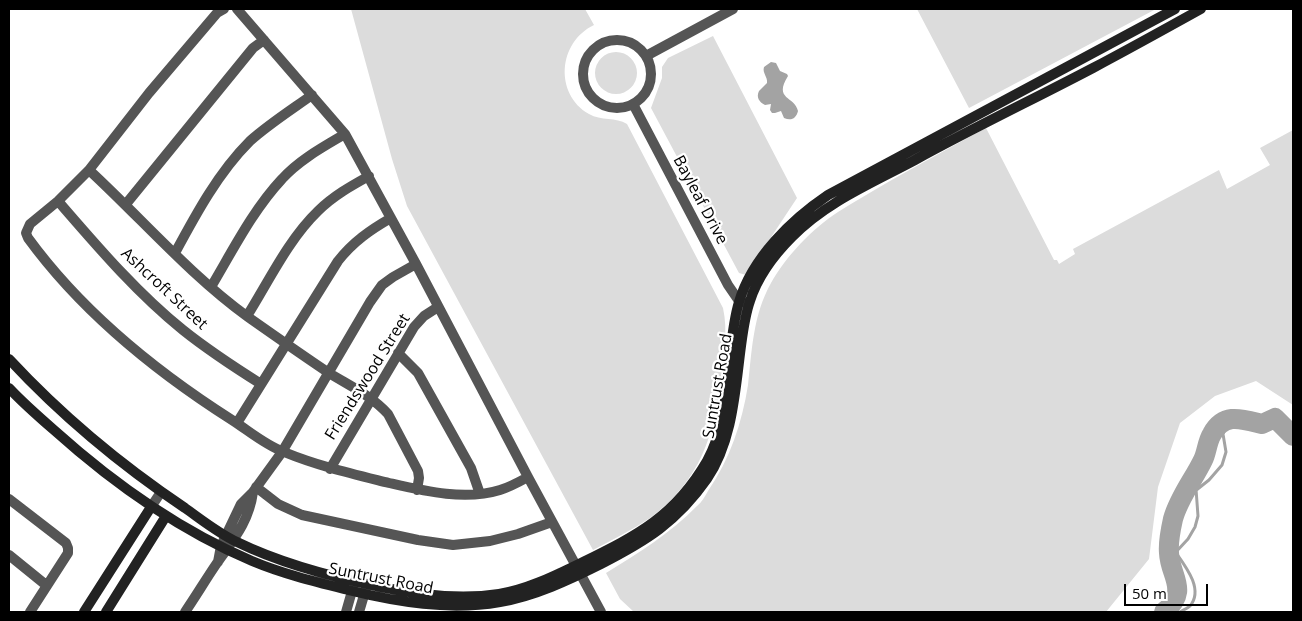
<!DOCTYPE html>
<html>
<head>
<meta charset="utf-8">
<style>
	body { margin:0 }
	#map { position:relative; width:1302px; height:621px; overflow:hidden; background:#fff; font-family:"Open Sans",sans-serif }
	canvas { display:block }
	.frame { position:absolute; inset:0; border:10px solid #000; pointer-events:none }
	.scale { position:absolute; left:1124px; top:584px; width:84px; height:22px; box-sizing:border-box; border:2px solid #000; border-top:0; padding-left:6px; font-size:15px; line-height:18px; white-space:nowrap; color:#000; -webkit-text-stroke:4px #fff; paint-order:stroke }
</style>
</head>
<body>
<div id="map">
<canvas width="1302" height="621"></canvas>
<div class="frame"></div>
<div class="scale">50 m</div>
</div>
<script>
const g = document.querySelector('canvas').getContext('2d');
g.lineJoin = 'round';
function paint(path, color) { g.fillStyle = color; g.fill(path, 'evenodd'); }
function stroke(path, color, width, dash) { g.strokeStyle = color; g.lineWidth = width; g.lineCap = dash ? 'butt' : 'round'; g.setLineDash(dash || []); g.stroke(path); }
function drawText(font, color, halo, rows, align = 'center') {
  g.font = font + ' "Open Sans",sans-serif'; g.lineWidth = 4.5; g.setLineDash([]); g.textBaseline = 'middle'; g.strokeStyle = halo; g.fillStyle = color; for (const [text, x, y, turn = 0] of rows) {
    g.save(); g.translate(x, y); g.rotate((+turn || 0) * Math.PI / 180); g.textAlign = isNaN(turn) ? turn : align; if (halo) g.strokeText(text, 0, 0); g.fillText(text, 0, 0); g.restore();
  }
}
paint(new Path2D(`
	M351,9H585L594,25C558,42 554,94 589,114C601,121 616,117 627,124L723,308C728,331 724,353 721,376C715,435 700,481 650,518C632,530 612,540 593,550L407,206L392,159Z
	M917,9H1156L969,108Z
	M713,36L797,198L746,275L739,273L651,108L662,78V67L668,58Z
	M595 73a21 21 0 1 1 42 0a21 21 0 1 1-42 0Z
	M986,128L1054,260H1057L1059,264L1075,254L1073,249L1219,170L1227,189L1270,165L1260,148L1293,130V405L1256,381L1215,396L1180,423L1158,487L1149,559L1106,612H634L620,599L606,573C638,553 671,533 697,506C702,502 705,496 708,491C730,459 742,423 748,385C752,350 753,315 771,283C786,256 812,229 838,212C855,201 873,191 890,181C922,163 954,145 986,128Z`), '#dcdcdc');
paint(new Path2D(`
	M771,62L776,63L780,71L787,74L788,76C773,100 795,96 798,111C796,119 791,121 784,118L781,111L775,113H772L770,110L771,104L765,105C759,102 756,97 759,91L767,83C768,77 762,73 764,67Z`), '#a3a3a3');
stroke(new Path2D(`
	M1180,503L1209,480L1222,465L1226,452L1223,434L1229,420
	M1170,544C1180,560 1206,587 1190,606C1188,608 1183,610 1180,612
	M1173,567L1175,553L1188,539L1195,527L1198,516L1196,489`), '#a3a3a3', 3);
stroke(new Path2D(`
	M1164,612C1190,590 1170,577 1169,553C1168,543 1171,528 1173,519C1179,497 1194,479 1203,460C1207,452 1207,442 1212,434C1224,412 1242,419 1262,424L1275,418L1293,436`), '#a3a3a3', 20);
stroke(new Path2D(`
	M224,9L217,13L149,93L89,170L58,201L30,224L26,233L28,238C82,312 155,371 232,420C249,431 265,445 284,452C318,466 353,474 389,483C424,491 465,501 500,490C510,487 519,482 528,477
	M237,9L345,134L416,264L528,477L601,612
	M583 74a34 34 0 1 1 68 0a34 34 0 1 1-68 0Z
	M646,56L733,9
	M633,104L728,285L739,301L747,303
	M89,170C142,219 190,275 248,317C275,336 302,355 329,373C350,386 372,396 388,414L418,471L419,478L417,490
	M58,201C97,246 136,292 183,330C208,350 234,367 261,384
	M126,204L253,48L264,40
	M175,253C196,214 218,173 250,141C269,124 291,110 312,95
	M211,287C233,250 253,210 282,179C299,160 323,147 345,134
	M247,316C269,281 288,240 318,211C333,196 351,186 369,176
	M398,353L418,373L471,468L480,494
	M237,423L338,261C353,242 370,230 391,218
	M330,469L414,327L424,316L438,307
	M256,487L278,504L302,515L418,540L453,545L490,541L518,534L552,522
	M9,499L66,543L68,548V553L30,612
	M151,507L161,492
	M9,555L46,585
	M218,562L221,546L241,504L253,492L282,452L370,302L382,285L393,277L416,264
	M185,612C196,596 206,579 217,563C233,540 249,522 253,492
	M346,612L354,584
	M359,612L367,585`), '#555', 10);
stroke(new Path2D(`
	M9,359C61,415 121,465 185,508C202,520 218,533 237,542C282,564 332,577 381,587C419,595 460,600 499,594C529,589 556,575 583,562C638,535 675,516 707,461C722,434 725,404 728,374C731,350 732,325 739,302C752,258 791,220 828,195L1175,9
	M9,388C23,403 39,417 54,430C113,483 179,530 252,561C283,574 316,582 348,590C397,602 449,611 500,602C535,596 569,580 601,564C646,541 677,522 707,479C733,440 735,391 741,346C743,331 745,315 750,301C758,276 774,255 792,237C826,202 872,183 915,160C973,128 1034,99 1093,68C1129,49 1165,29 1201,9
	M84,612L151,507
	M106,612L166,516`), '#222', 10);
drawText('16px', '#000', '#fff', [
	["Bayleaf Drive",700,200,62],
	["Ashcroft Street",164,289,43],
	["Friendswood Street",368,377,-58],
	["Suntrust Road",718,386,-80],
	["Suntrust Road",381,579,11]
]);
</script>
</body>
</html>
